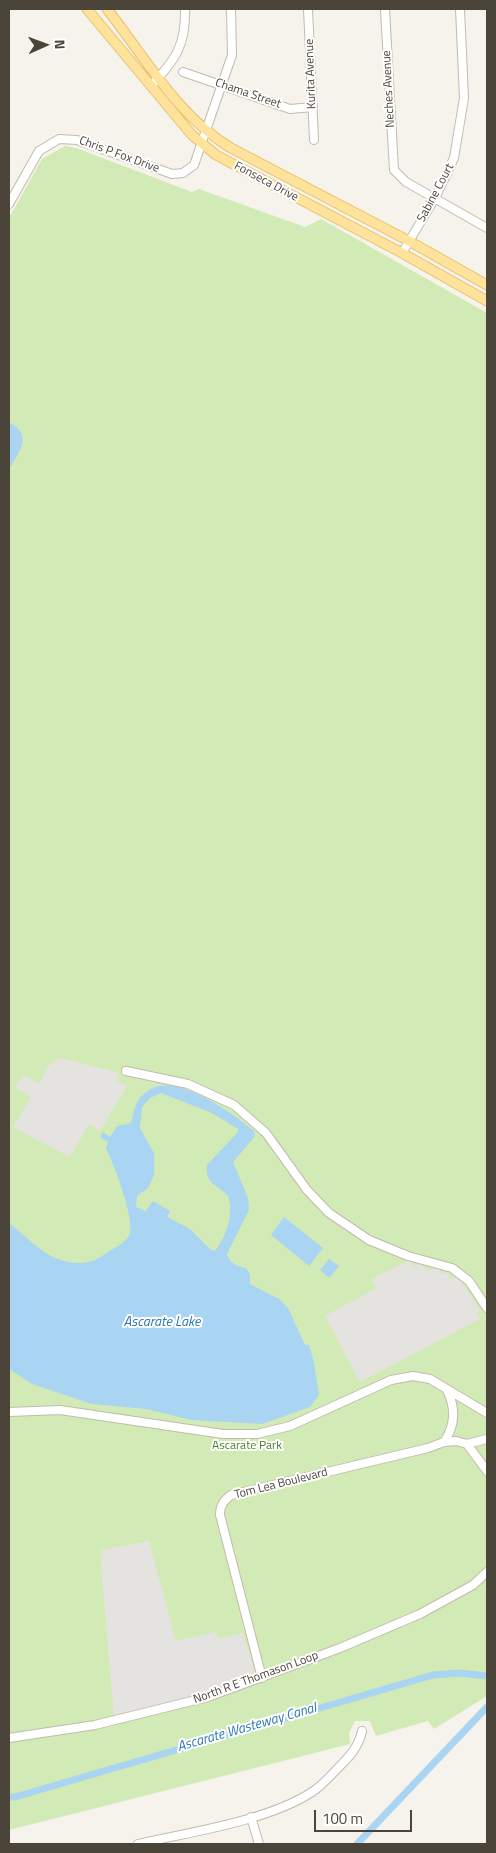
<!DOCTYPE html>
<html>
<head>
<meta charset="utf-8">
<style>
	body { margin:0 }
	#map { position:relative; width:496px; height:1853px; overflow:hidden; background:#f6f3ec; font-family:"Titillium Web",sans-serif }
	canvas { display:block }
	.frame { position:absolute; inset:0; border:10px solid #4b4439; pointer-events:none }
	.north { position:absolute; left:20px; top:20px; width:50px; height:50px; -webkit-text-stroke:4px #fff; paint-order:stroke; rotate:88deg; font-size:14px; font-weight:700; line-height:20px; text-align:center; color:#4b4439 }
	.north::after { content:''; display:block; margin:auto; width:18px; height:22px; background:#4b4439; clip-path:polygon(50% 0,100% 100%,50% 72%,0 100%) }
	.scale { position:absolute; left:314px; top:1810px; width:98px; height:22px; box-sizing:border-box; border:2px solid #4b4439; border-top:0; padding-left:6px; font-size:15px; line-height:18px; white-space:nowrap; color:#4b4439; -webkit-text-stroke:4px #fff; paint-order:stroke }
</style>
</head>
<body>
<div id="map">
<canvas width="496" height="1853"></canvas>
<div class="frame"></div>
<div class="north">N</div>
<div class="scale">100 m</div>
</div>
<script>
const g = document.querySelector('canvas').getContext('2d');
g.lineJoin = 'round';
function paint(path, color) { g.fillStyle = color; g.fill(path, 'evenodd'); }
function stroke(path, color, width, dash) { g.strokeStyle = color; g.lineWidth = width; g.lineCap = dash ? 'butt' : 'round'; g.setLineDash(dash || []); g.stroke(path); }
function drawText(font, color, halo, rows, align = 'center') {
  g.font = font + ' "Titillium Web",sans-serif'; g.lineWidth = 4; g.setLineDash([]); g.textBaseline = 'middle'; g.strokeStyle = halo; g.fillStyle = color; for (const [text, x, y, turn = 0] of rows) {
    g.save(); g.translate(x, y); g.rotate((+turn || 0) * Math.PI / 180); g.textAlign = isNaN(turn) ? turn : align; if (halo) g.strokeText(text, 0, 0); g.fillText(text, 0, 0); g.restore();
  }
}
paint(new Path2D(`
	M65,146L76,148L192,192L199,189L305,227L321,219L487,313V1696L434,1729L428,1721L376,1736L370,1721H355L349,1733L350,1744L9,1830V218L42,159Z`), '#d2eab5');
paint(new Path2D(`
	M60,1058L119,1073L116,1080L127,1086L100,1131L89,1124L70,1157L13,1127L31,1097L15,1087L23,1075L39,1084L48,1066Z
	M410,1260L414,1267L421,1263L426,1272L437,1266L442,1274L447,1272L451,1279L456,1277L460,1280L480,1310L477,1312L480,1319L360,1382L325,1316L376,1288L371,1279Z
	M149,1541L176,1641L216,1632L218,1639L243,1633L256,1676L179,1701L114,1718L101,1565L102,1550Z`), '#e5e3e0');
paint(new Path2D(`
	M9,422C34,436 19,451 9,470Z
	M158,1086C188,1081 232,1113 254,1131L255,1136L233,1162L248,1198L249,1210L227,1254C229,1263 238,1267 246,1268L250,1275V1284L279,1299L288,1308L305,1345H309L314,1362L319,1395L310,1407L262,1424L192,1420L146,1409L92,1404L32,1384L9,1369V1223C25,1235 39,1252 58,1259C76,1265 90,1265 105,1254C112,1249 124,1244 129,1236C137,1222 113,1163 106,1148L108,1142L100,1137L103,1132L110,1137L117,1126L131,1123C136,1102 138,1094 158,1086ZM161,1093L212,1113L238,1129V1132L207,1165C204,1183 218,1185 228,1196C234,1215 227,1235 215,1251L211,1250L190,1229L167,1217L170,1211L153,1201L146,1211L136,1207L137,1196L148,1188L154,1175V1153L140,1128L142,1107L150,1098Z
	M284,1217L323,1248L309,1266L271,1235Z
	M329,1259L339,1266L329,1278L320,1270Z`), '#a9d4f2');
stroke(new Path2D(`
	M9,1797H15L433,1675L459,1673L487,1676
	M357,1844L487,1707`), '#a9d4f2', 7);
const minor = new Path2D(`
	M308,9L314,140
	M385,9L394,170L406,182L487,228
	M183,72L290,109L313,107
	M151,86C175,60 186,46 185,9
	M9,204L39,151L59,139L77,140L172,174L183,173L194,165L232,55L231,9
	M402,253L435,198L454,158L464,98L460,9
	M126,1071L188,1084L234,1105L266,1133L307,1190L329,1213L369,1240L408,1256L452,1268L469,1281L487,1308
	M9,1412L60,1410L223,1434H257L290,1426L391,1380L413,1376L430,1379L487,1413
	M444,1442C455,1426 456,1408 447,1390
	M467,1444L487,1471
	M262,1678L220,1515C220,1506 223,1501 231,1495L428,1448L444,1442L456,1441L467,1444L487,1439
	M9,1738L95,1725L208,1697L340,1648L420,1614L473,1585L487,1572
	M251,1817L259,1844
	M138,1844C190,1832 268,1821 312,1792C323,1785 331,1775 340,1766C350,1756 359,1746 362,1731`);
const major = new Path2D(`
	M87,9L192,135L216,155L402,253L487,301
	M107,9C145,57 177,116 231,148L409,241L487,285`);
stroke(minor, '#c2bbae', 10);
stroke(major, '#e6c16a', 11);
stroke(minor, '#fff', 8);
stroke(major, '#ffe39c', 9);
drawText('12px', '#4b4439', '#fff', [
	["Kurita Avenue",311,74,-92],
	["Neches Avenue",389,89,-93],
	["Chama Street",248,94,19],
	["Chris P Fox Drive",119,155,20],
	["Fonseca Drive",266,182,28],
	["Sabine Court",436,193,-62],
	["Tom Lea Boulevard",281,1484,-14],
	["North R E Thomason Loop",256,1678,-20]
]);
drawText('12px', '#4a7f2a', '#fff', [
	["Ascarate Park",247,1446]
]);
drawText('italic 14px', '#2e7ab2', '#fff', [
	["Ascarate Lake",162,1323],
	["Ascarate Wasteway Canal",247,1728,-16]
]);
</script>
</body>
</html>
